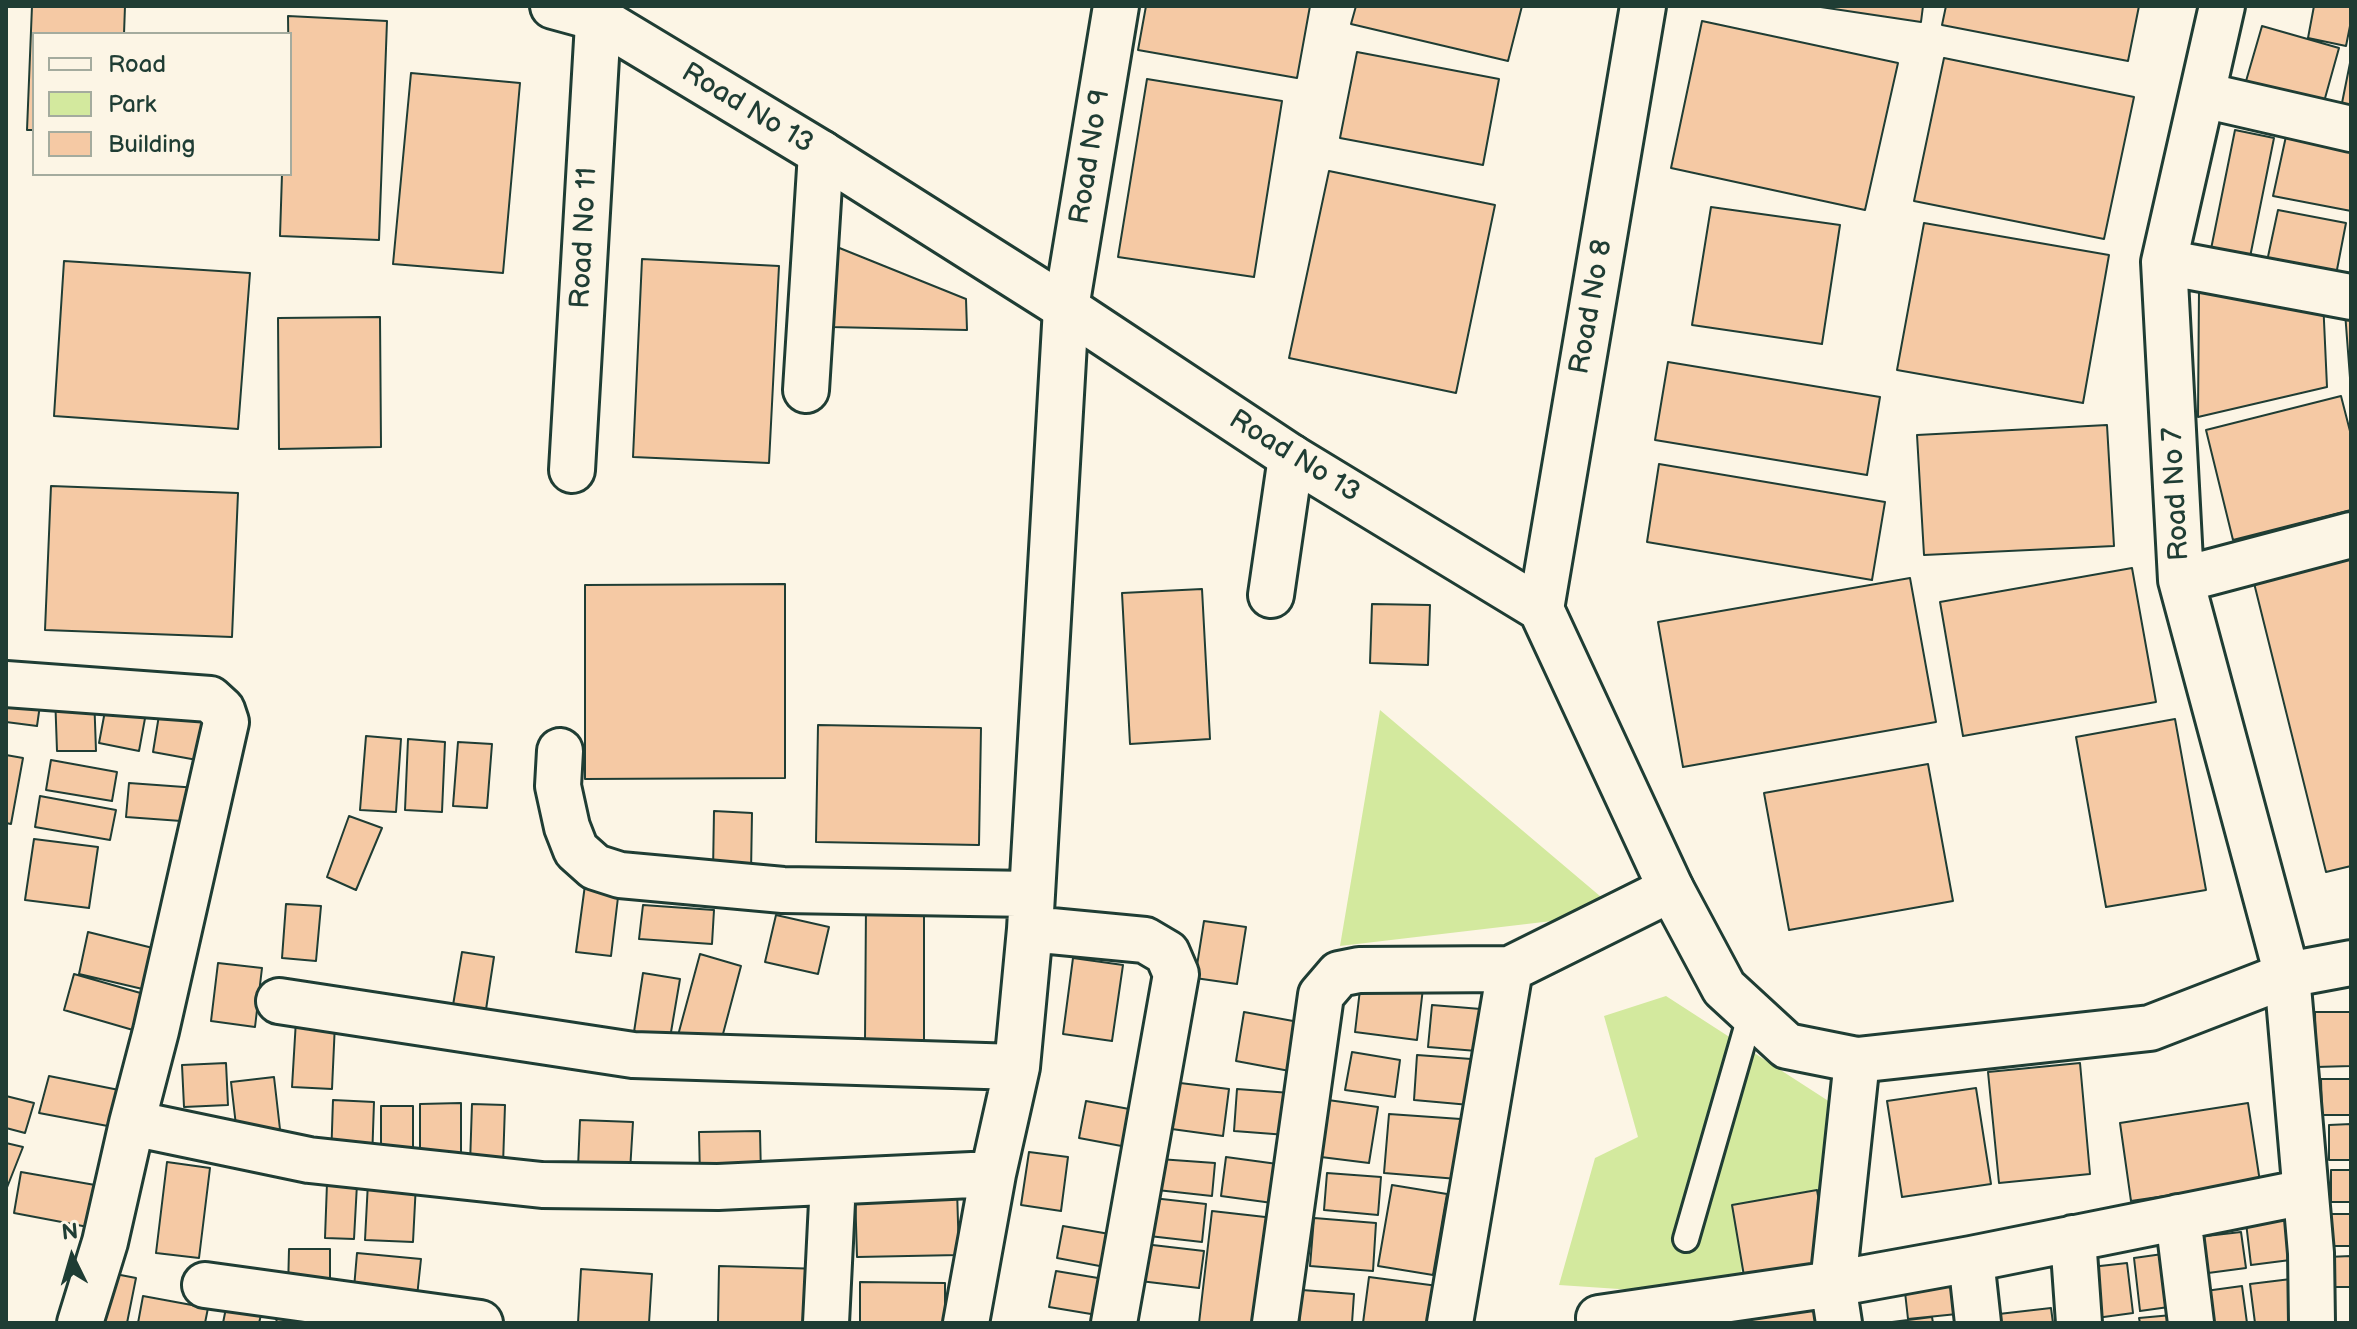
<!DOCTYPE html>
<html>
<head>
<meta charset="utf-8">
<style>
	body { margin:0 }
	#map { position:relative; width:2357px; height:1329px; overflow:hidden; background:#fcf5e5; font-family:"Balsamiq Sans",sans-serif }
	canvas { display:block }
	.frame { position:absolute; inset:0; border:8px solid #1f3d34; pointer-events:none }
	.legend { position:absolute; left:32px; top:32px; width:260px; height:144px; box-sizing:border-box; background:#fcf5e5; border:2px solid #a4ab9e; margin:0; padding:10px 14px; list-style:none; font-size:24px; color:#1f3d34 }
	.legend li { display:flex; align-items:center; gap:16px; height:40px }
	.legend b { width:40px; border:2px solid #a4ab9e }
	.north { position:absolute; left:32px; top:1217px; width:80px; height:80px; -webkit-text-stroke:6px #fcf5e5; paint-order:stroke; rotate:355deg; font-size:22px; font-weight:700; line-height:32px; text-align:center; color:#1f3d34 }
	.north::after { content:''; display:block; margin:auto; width:28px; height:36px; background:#1f3d34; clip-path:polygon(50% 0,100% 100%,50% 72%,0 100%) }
</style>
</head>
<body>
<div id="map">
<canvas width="2357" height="1329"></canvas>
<div class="frame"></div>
<ul class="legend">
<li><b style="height:10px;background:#fcf5e5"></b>Road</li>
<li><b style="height:22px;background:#d3e99e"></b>Park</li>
<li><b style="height:22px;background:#f5c9a4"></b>Building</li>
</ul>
<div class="north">N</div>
</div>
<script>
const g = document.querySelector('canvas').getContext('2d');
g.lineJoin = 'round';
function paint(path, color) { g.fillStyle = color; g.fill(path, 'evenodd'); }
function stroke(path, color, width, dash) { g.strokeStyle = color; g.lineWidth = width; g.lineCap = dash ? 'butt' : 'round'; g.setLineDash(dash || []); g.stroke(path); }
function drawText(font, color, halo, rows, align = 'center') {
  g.font = font + ' "Balsamiq Sans",sans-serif'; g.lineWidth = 8; g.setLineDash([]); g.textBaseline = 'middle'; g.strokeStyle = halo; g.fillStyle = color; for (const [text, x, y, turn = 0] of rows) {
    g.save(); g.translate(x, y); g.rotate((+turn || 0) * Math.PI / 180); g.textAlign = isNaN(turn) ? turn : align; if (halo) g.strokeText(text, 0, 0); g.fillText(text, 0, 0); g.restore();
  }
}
paint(new Path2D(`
	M1380,710L1620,913L1340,946Z
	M1666,996L1830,1102L1815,1218L1747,1208L1739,1297L1559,1285L1595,1158L1638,1137L1604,1016Z`), '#d3e99e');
const building = new Path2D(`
	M32,6H125L124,34H34V130H27Z
	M1146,6H1310L1297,78L1138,50Z
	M1356,6H1522L1508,61L1351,24Z
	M1814,6H1923L1921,22Z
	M1946,6H2139L2128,61L1942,25Z
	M2314,6H2351V21L2346,46L2308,38Z
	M288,16L387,21L379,240L280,236L282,174H290Z
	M1702,21L1898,63L1865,210L1671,168Z
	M2262,26L2339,48L2322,109L2244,88Z
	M1357,52L1499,79L1483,165L1340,138Z
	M1944,58L2134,97L2104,239L1914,201Z
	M2351,58V110L2341,108Z
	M411,73L520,83L503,273L393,264Z
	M1147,79L1282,101L1254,277L1118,257Z
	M2288,127L2351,139V211L2273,196Z
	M2235,130L2274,138L2248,267L2209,259Z
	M1329,171L1495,205L1456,393L1289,358Z
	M1711,207L1840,225L1822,344L1692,325Z
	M2278,210L2346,223L2335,280L2266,266Z
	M1924,223L2109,255L2083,403L1897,370Z
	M832,245L966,299L967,330L830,327Z
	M642,259L779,266L769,463L633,457Z
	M64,261L250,273L238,429L54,416Z
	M2199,289L2323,299L2327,387L2198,417Z
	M2345,312H2351V391Z
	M380,317L381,447L279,449L278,318Z
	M1668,362L1880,397L1867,475L1655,440Z
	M2341,396L2351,435V510L2233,540L2206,430Z
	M2107,425L2114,546L1924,555L1917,435Z
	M1659,464L1885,502L1872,580L1647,542Z
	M51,486L238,493L232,637L45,630Z
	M2351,554V866L2326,872L2253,579Z
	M2132,568L2156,702L1963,736L1940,602Z
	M1910,578L1936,722L1683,767L1658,622Z
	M785,584V778L585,779V585Z
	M1202,589L1210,739L1130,744L1122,593Z
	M1372,604L1430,605L1428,665L1370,663Z
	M6,694L41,698L37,726L6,722Z
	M55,694H94L96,751H57Z
	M108,695L148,702L139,751L99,743Z
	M161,703L206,712L197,760L153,752Z
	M2175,719L2206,890L2106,907L2076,737Z
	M818,725L981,728L979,845L816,842Z
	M366,736L401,739L396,812L360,810Z
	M408,739L445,742L442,812L405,810Z
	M458,742L492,744L487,808L453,806Z
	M6,755L23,758L11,824L6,823Z
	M51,760L117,772L112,801L46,790Z
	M1928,764L1953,901L1789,930L1764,793Z
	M129,783L198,788L195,822L126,817Z
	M40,796L116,810L110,840L35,827Z
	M714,811L752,813L751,873L713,872Z
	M349,816L382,828L356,890L327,877Z
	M34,839L98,847L89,908L25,900Z
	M585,885L619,889L611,956L576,952Z
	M286,904L321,906L316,961L282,958Z
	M866,904H924V1041H865Z
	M643,905L714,910L712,944L639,939Z
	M776,915L829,927L818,974L765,962Z
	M1204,921L1246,927L1237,984L1195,978Z
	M88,932L161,950L151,991L79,974Z
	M462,952L494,957L485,1016L452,1011Z
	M700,954L741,966L719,1049L677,1039Z
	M1073,958L1123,965L1112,1041L1063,1034Z
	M218,963L262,968L255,1027L211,1021Z
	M643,973L680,979L670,1038L634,1032Z
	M74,974L144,994L133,1030L64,1010Z
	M1361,981L1423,988L1417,1040L1355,1032Z
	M1432,1005L1493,1010L1489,1052L1428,1047Z
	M1244,1012L1304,1023L1295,1072L1236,1061Z
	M2315,1012H2351V1066L2316,1067Z
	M296,1020L335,1023L332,1089L292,1087Z
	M1352,1052L1400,1060L1395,1097L1345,1090Z
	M1417,1055L1485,1060L1481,1106L1414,1100Z
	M226,1063L228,1105L184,1107L182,1065Z
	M2080,1063L2090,1174L1999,1183L1988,1072Z
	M49,1076L119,1090L113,1127L39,1113Z
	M274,1077L281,1138L238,1143L231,1082Z
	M2321,1079H2351V1115H2322Z
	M1164,1081L1229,1089L1223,1136L1157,1127Z
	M1976,1088L1991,1184L1902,1197L1887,1101Z
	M1237,1089L1304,1094L1300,1136L1234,1131Z
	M6,1096L34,1103L25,1133L6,1128Z
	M333,1100L374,1102L372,1161L331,1160Z
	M1328,1100L1378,1107L1369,1163L1321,1157Z
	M1086,1101L1140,1111L1132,1148L1079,1138Z
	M461,1103V1160L420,1159V1104Z
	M2248,1103L2260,1182L2131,1201L2120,1123Z
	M472,1104L505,1105L503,1165L470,1164Z
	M381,1106H413V1162H381Z
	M1389,1114L1475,1120L1470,1180L1384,1173Z
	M580,1120L633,1122L630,1171L578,1168Z
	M2351,1124V1160H2329V1125Z
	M760,1131L761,1176L700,1178L699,1132Z
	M6,1143L23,1147L6,1190Z
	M1029,1152L1068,1157L1061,1211L1021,1205Z
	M1226,1157L1292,1166L1287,1205L1221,1196Z
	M1159,1159L1215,1163L1212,1196L1157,1190Z
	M167,1162L210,1168L199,1258L156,1253Z
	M2331,1170H2351V1202H2331Z
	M21,1172L95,1185L88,1227L14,1213Z
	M1327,1173L1381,1177L1378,1215L1324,1210Z
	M368,1182L416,1183L413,1242L365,1240Z
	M327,1183L357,1184L354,1239L325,1238Z
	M1392,1185L1447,1194L1433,1275L1378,1266Z
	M957,1189L959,1255L857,1257L855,1192Z
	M1817,1190L1830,1262L1744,1276L1732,1205Z
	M1153,1198L1206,1204L1202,1242L1149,1236Z
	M2300,1208L2306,1258L2251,1265L2245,1214Z
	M1212,1211L1283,1219L1270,1323H1199Z
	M2327,1214H2351V1246H2327Z
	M1314,1218L1376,1223L1373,1271L1310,1266Z
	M1063,1226L1127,1237L1121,1270L1057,1258Z
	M2241,1232L2246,1268L2193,1275L2189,1238Z
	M1144,1244L1204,1251L1199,1288L1140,1281Z
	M289,1249H330V1290H288Z
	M2177,1252L2183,1305L2140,1311L2134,1258Z
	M357,1253L421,1259L416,1306L353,1300Z
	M2351,1256V1287H2327V1257Z
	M2127,1263L2133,1313L2089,1319L2082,1268Z
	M719,1266L823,1269L821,1323H718Z
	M581,1269L652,1274L649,1323H578Z
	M1056,1271L1116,1281L1109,1317L1049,1307Z
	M105,1272L136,1278L127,1323H95Z
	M1369,1277L1438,1286L1433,1323H1363Z
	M1952,1277L1957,1314L1908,1319L1904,1283Z
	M2299,1278L2304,1323H2255L2250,1284Z
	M860,1282L945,1283V1323H860Z
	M2242,1286L2247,1323H2202L2198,1292Z
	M1302,1290L1354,1294L1352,1323H1299Z
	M143,1296L208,1308L205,1323H138Z
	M1818,1303L1822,1323H1743L1742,1319Z
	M280,1304L319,1312L317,1323H276Z
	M226,1308L261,1315L259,1323H223Z
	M2051,1308L2053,1323H1991L1990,1315Z
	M2183,1314L2184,1323H2140L2139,1318Z
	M1932,1317L1933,1323H1884Z`);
paint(building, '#f5c9a4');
stroke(building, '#1f3d34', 2);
const service = new Path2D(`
	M1686,1239L1751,1013`);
const minor = new Path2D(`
	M2222,6L2164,262L2181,580L2287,975L2311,1253L2312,1323
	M2203,95L2351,129
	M2164,262L2351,297
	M806,390L821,153
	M572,470L599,6
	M2181,580L2351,535
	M1271,595L1291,457
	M1541,609L1643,6
	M6,684L210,699L222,710L226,722L156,1031L132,1123L105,1242L80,1323
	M560,751L558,786L567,827L576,850L595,867L620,875L783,890L1032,894
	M1030,929L1145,940L1167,953L1176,974L1114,1323
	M279,1001L633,1055L1017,1067
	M132,1123L309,1160L542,1185L718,1187L993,1174
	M2178,1217L2191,1323
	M2073,1238L2079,1323
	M1971,1259L1978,1323
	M205,1285L480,1323
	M1599,1318L1833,1284L1971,1259L2305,1192
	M826,1323L833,1182
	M966,1323L993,1174L1017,1067L1030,929L1066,308L1116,6
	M1275,1323L1321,995L1339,974L1359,970L1510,969
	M1450,1323L1510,969L1671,889
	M1839,1323L1833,1284L1857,1060`);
const tertiary = new Path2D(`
	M553,6L597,18L821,153L1066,308L1291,457L1541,609L1671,889L1724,988L1787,1046L1857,1060L2150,1028L2287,975L2351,963`);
stroke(service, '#1f3d34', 30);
stroke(minor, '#1f3d34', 50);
stroke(tertiary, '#1f3d34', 50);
stroke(service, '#fcf5e5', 24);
stroke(minor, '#fcf5e5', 44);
stroke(tertiary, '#fcf5e5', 44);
drawText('28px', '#1f3d34', '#fcf5e5', [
	["Road No 13",747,109,31],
	["Road No 9",1091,157,-81],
	["Road No 11",585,238,-87],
	["Road No 8",1592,307,-80],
	["Road No 13",1294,457,32],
	["Road No 7",2177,494,-93]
]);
</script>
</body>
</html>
